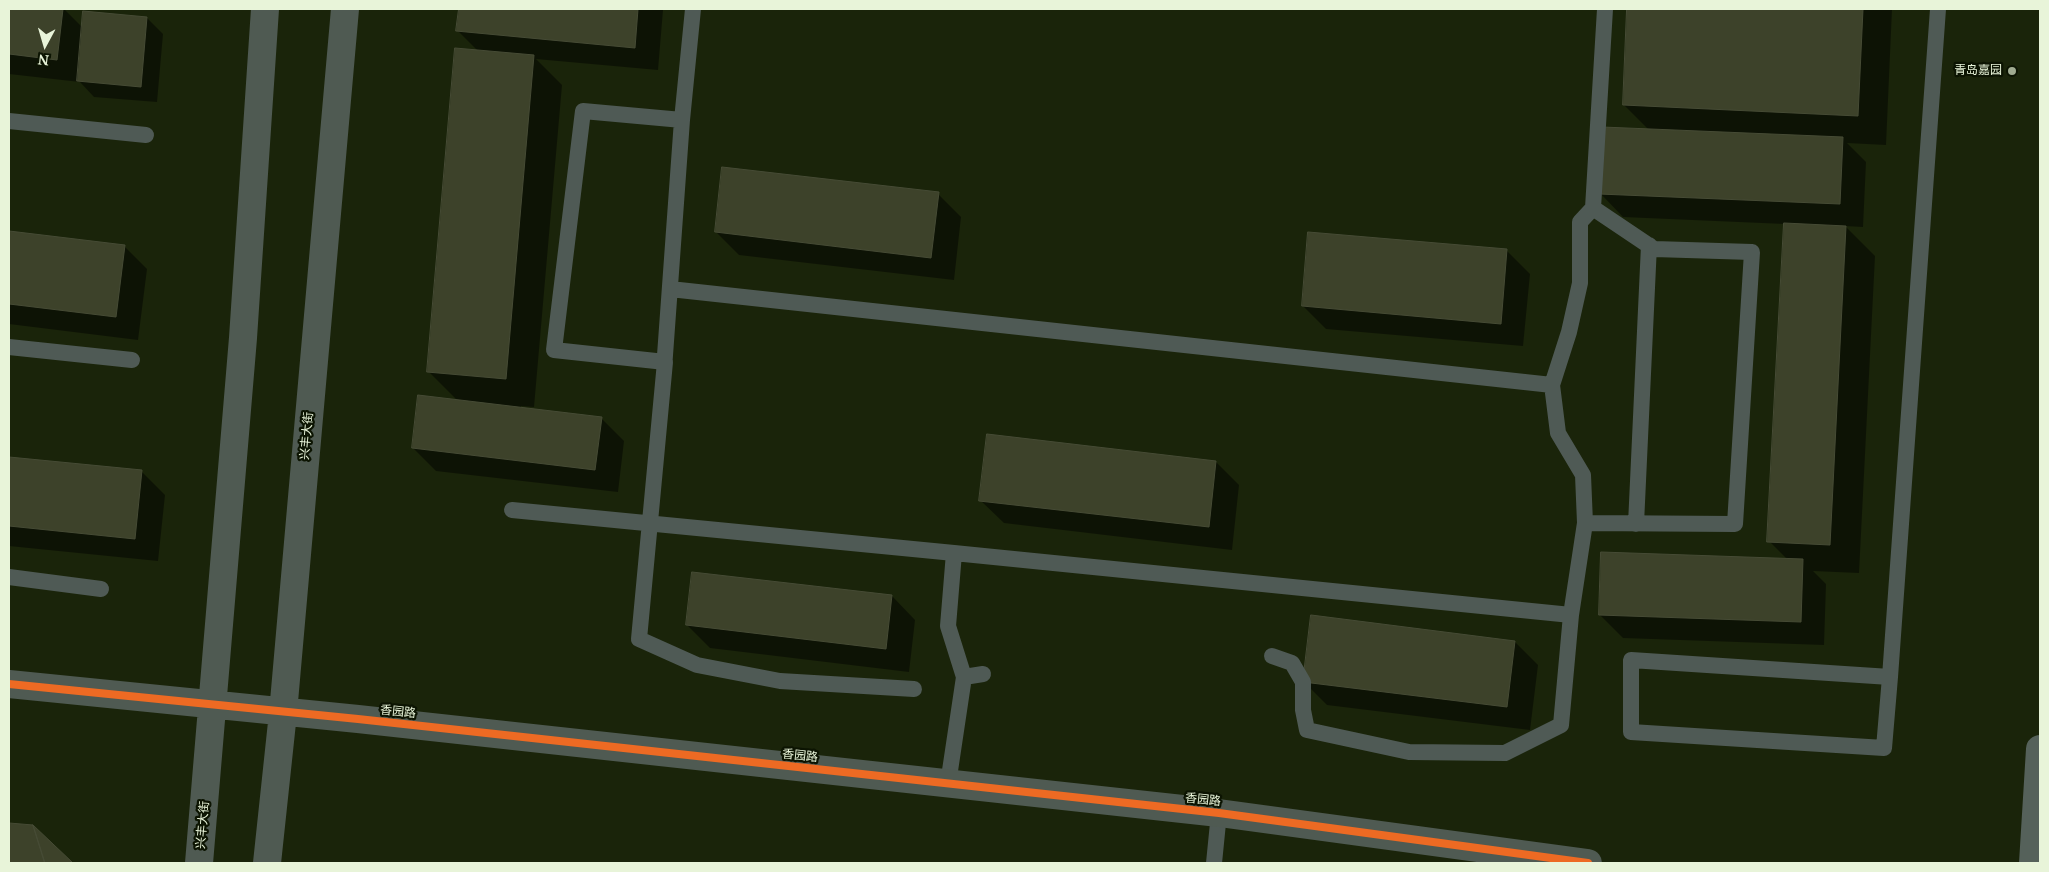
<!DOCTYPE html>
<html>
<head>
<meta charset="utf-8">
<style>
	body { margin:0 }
	#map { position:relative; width:2049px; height:872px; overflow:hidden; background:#1a240a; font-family:"Noto Serif",serif }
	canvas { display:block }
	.frame { position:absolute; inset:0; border:10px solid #e8f4d9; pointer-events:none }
	.north { position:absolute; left:20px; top:20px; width:50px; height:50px; -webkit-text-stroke:4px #0c1402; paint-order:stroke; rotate:186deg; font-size:14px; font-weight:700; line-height:20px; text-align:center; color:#e8f4d9 }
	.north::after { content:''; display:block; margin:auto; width:18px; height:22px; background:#e8f4d9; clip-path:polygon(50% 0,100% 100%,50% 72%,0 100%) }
</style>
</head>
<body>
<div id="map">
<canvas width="2049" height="872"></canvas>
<div class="frame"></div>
<div class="north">N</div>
</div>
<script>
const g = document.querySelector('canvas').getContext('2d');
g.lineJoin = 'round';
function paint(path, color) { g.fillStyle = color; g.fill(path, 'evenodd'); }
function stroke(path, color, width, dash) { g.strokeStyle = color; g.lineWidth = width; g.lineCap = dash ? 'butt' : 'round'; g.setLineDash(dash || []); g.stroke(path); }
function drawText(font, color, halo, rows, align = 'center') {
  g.font = font + ' "Noto Serif","Noto Sans SC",serif'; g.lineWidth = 4.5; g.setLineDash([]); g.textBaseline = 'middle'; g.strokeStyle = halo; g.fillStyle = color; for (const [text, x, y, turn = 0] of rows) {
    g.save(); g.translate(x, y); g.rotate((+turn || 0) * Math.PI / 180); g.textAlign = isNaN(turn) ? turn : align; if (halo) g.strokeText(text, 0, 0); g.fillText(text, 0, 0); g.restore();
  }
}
paint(new Path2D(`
	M9,9H64L83,28L147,18L163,34L157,102L94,97L80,82L9,74Z
	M460,9L663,10L658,70L536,59L562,85L534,407L521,406V408L601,418L624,441L618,492L436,471L413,448L458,401L429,372L478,51L458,31Z
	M1628,9H1892L1886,145L1847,143L1866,162L1863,227L1845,226L1875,256L1859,573L1813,571L1826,584L1824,645L1623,638L1600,615L1788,560L1769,541L1785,224L1623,217L1600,193L1649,130L1624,105Z
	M938,194L961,217L954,280L739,255L716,232Z
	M9,232L124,246L147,269L138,340L9,324Z
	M1506,250L1530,274L1523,346L1326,329L1303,306Z
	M9,458L141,471L165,495L158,561L9,546Z
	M1216,462L1239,485L1232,550L1004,523L980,500Z
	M892,596L915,620L909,672L710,648L687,625Z
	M1515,642L1538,665L1530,730L1327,705L1304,682Z
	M9,824L32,826L71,863H9Z`), '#0007');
const building = new Path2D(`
	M9,9H63L57,60L9,54Z
	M459,9H638L635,48L456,31Z
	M1627,9H1863L1858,116L1623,105Z
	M83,11L147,17L141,87L77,81Z
	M455,48L534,55L506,379L427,372Z
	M1602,127L1843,137L1840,204L1599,194Z
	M722,167L939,192L931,258L715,232Z
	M1784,223L1846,226L1830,545L1767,542Z
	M9,231L125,245L116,317L9,304Z
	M1308,232L1507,249L1501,324L1302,306Z
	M418,395L602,417L595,470L412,448Z
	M987,434L1216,461L1209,527L979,501Z
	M9,457L142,470L135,539L9,526Z
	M1601,552L1803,559L1801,622L1599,615Z
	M692,572L892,595L886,649L686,625Z
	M1311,615L1515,641L1507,707L1303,682Z
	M9,823L33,825L45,863H9Z
	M33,825L73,863H45Z`);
paint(building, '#3d422a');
stroke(building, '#464b35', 1);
stroke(new Path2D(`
	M693,9L682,120L583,111L554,350L665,362L639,639L697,665L780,681L914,689
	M9,121L146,135
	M670,289L1552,385L1558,433L1583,475L1585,523
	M9,347L132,360
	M664,369L682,120
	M1552,385L1569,332L1580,283V222L1593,208
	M512,510L954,553L948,626L964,677
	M1636,524L1649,245
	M954,553L1571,615L1561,725L1505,753L1409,752L1307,730L1303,710V682L1292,663L1272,656
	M9,577L101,589
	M1571,615L1585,523L1735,524L1752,252L1654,249L1593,208L1605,9
	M1890,677L1631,660V732L1884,748L1890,677L1938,9
	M948,784L964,677L983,674
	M1214,863L1219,813`), '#4f5a55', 16);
stroke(new Path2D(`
	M9,684L358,719L1219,813L1588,863
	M199,863L243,338L265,9
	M267,863L283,713L345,9`), '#4f5a52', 28);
stroke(new Path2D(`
	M2033,863L2040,749`), '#55615a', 28);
stroke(new Path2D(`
	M9,684L358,719L1219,813L1588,863`), '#ed6a23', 8);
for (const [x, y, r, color] of [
	[2012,71,5,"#a0ab91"]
]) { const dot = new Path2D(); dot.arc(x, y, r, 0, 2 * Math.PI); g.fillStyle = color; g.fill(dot); stroke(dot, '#0c1402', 2); }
drawText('12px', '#e8f4d9', '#0c1402', [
	["青岛嘉园",2002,71]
], 'right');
drawText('12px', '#e8f4d9', '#0c1402', [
	["兴丰大街",307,436,-85],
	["香园路",398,712,6],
	["香园路",800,756,6],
	["香园路",1203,800,6],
	["兴丰大街",203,825,-85]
]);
</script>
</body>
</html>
